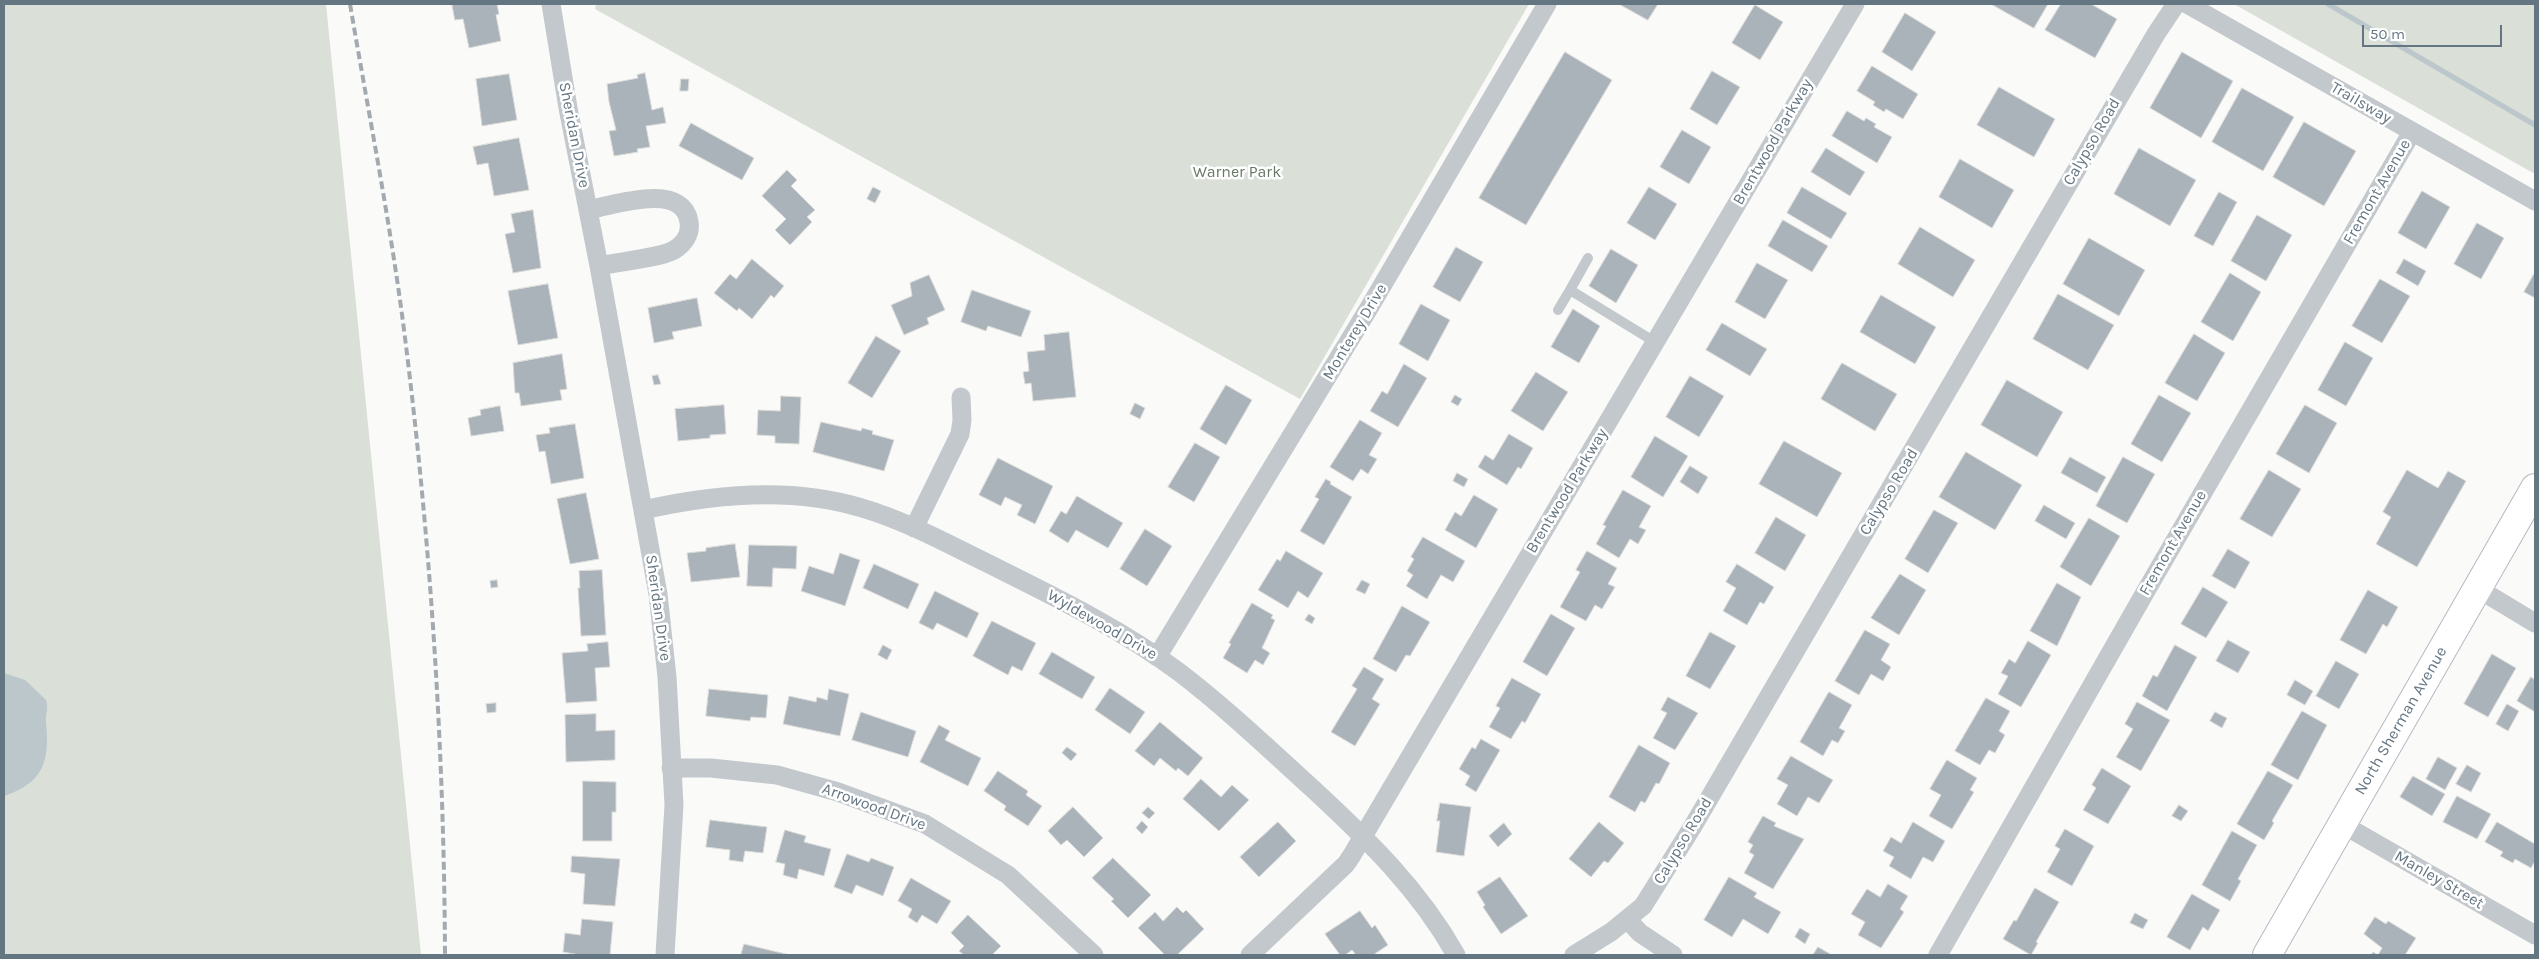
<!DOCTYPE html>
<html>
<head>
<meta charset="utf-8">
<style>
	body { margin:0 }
	#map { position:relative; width:2539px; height:959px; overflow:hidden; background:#fafaf8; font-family:Karla,sans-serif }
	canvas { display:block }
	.frame { position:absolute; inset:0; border:5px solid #657683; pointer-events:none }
	.scale { position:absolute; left:2362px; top:25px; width:140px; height:22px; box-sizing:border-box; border:2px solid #657683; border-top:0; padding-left:6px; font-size:15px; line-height:18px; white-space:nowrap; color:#657683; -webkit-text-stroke:4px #fff; paint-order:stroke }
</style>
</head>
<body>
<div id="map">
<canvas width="2539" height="959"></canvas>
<div class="frame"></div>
<div class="scale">50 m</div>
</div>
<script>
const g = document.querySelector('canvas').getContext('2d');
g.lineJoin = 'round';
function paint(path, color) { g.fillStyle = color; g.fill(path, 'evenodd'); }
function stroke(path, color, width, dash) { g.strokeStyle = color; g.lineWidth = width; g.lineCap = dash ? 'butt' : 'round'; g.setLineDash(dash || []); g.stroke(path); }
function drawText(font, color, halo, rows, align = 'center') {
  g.font = font + ' Karla,sans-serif'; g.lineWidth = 5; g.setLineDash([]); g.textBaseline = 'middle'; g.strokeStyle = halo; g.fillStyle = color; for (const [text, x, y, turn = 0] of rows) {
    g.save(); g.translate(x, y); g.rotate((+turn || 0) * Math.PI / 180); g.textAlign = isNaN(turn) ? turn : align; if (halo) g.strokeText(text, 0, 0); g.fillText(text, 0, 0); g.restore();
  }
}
paint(new Path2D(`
	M4,4H326L421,955H4Z
	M596,4H1529L1300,399L595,9Z
	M2234,4H2535V174Z`), '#dadfd7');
paint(new Path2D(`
	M4,673L25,680L46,700C49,709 45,714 46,723C50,762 43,783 4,796Z`), '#bbc7cb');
stroke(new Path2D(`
	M2328,4L2535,125`), '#bbc7cb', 5.5);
const building = new Path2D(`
	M452,4H497L499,14L496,15L501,41L469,48L463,19L455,20Z
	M1619,4H1658L1648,20Z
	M1991,4H2048L2034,28Z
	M2061,4H2091L2117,19L2095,58L2045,30Z
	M1755,5L1783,22L1760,60L1732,43Z
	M1905,13L1936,32L1912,71L1882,52Z
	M1565,52L1612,80L1526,225L1479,198Z
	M2182,52L2233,81L2201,138L2150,108Z
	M1872,66L1918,94L1903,119L1886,109L1884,112L1873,105L1875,102L1857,91Z
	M1712,71L1740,87L1717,125L1690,109Z
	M645,73L652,110L663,107L666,123L646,126L650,147L637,149L638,152L614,156L609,131L616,130L609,102L607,84L638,78L637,75Z
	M509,74L517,120L482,126L476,79Z
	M681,79H689L688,91H680Z
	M1999,87L2055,119L2034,157L1977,125Z
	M2242,88L2294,117L2263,171L2212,142Z
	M1847,111L1864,121L1866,118L1876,124L1874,127L1892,137L1877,163L1832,136Z
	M2304,122L2356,151L2324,206L2273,177Z
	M691,123L754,158L742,180L679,146Z
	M1682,130L1711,147L1689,184L1660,167Z
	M519,138L529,190L494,196L488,163L477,165L473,147Z
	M1826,148L1865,172L1850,196L1811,172Z
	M2139,148L2196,180L2170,226L2114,194Z
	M1960,159L2014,190L1992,228L1939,197Z
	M787,170L797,180L791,186L815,210L807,217L812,222L790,245L775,230L786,219L762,196Z
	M873,187L881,191L875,203L867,199Z
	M1649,187L1677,204L1655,240L1627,223Z
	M1802,187L1847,213L1831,239L1787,213Z
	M2422,191L2450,207L2426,249L2398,233Z
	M2219,192L2237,202L2213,246L2194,236Z
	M533,210L541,268L513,273L505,234L515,232L511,214Z
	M2257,215L2292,235L2266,281L2231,261Z
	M1783,220L1828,246L1812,272L1768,246Z
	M2477,223L2504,238L2481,279L2454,264Z
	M1920,227L1975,260L1953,297L1898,264Z
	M2089,238L2145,270L2119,316L2063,284Z
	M1456,247L1483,262L1460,302L1433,287Z
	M1611,249L1638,265L1616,303L1589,286Z
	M752,259L784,286L774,298L771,295L752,319L739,308L737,311L714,293L730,274L736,279Z
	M2404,259L2426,271L2418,286L2396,273Z
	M1757,263L1788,280L1765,319L1735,302Z
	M2230,273L2261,292L2233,341L2201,322Z
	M2534,274H2535V298L2524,292Z
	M929,275L945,310L927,318L929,324L904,335L891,305L912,296L910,283Z
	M2380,279L2410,296L2382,343L2352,326Z
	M548,284L558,338L518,345L508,291Z
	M972,290L1031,311L1021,337L988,326L986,331L961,322Z
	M2058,294L2114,325L2088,370L2033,339Z
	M1881,295L1936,327L1915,364L1860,332Z
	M697,298L702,326L672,332L674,339L654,343L648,308Z
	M1421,304L1450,320L1428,361L1399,344Z
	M1573,309L1600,326L1579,363L1551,347Z
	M1722,323L1767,349L1750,376L1706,350Z
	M1069,332L1076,397L1033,401L1031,383L1025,384L1023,372L1029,371L1027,352L1045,350L1044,335Z
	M2194,334L2225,353L2197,401L2165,383Z
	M876,336L901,351L872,398L848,383Z
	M2345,342L2373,358L2346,406L2318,390Z
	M562,354L567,389L560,390L562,400L521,406L519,393H515L513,363Z
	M1842,363L1897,394L1875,431L1821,399Z
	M1404,364L1427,378L1398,427L1370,411L1382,391L1387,394Z
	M1536,372L1568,392L1543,431L1511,411Z
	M658,375L661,384L654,385L652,376Z
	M1690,376L1724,396L1699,437L1666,417Z
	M2007,380L2063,412L2037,457L1981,425Z
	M1226,385L1252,400L1226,445L1200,429Z
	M1455,395L1462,399L1458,406L1451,402Z
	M2159,395L2191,413L2162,462L2131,444Z
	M781,396L801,397L799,444L775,443V436L757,435L758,410L780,411Z
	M1135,403L1145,408L1140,419L1130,414Z
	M724,405L726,434L710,435V438L678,441L675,409Z
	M2305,405L2337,423L2309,473L2276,454Z
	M500,406L504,431L471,436L468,418L481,415L480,410Z
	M1360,420L1382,433L1369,455L1377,459L1368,474L1361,469L1353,481L1330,467Z
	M821,422L861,431L862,428L873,431L872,434L894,440L884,471L813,452Z
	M575,424L584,478L551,484L545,451L539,452L536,435L550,433L549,428Z
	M1509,434L1533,448L1521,469L1518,467L1507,485L1478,467L1485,455L1493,460Z
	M1655,436L1688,456L1663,497L1631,477Z
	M1784,441L1842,473L1817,517L1759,484Z
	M1195,443L1220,457L1194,502L1168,487Z
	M1966,452L2022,485L1995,530L1939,497Z
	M2070,457L2106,477L2097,493L2061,473Z
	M2123,457L2155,474L2127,523L2096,506Z
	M998,458L1053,486L1035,524L1017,515L1022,505L1005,497L1001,506L979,495Z
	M1690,466L1708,477L1698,494L1680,482Z
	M2269,470L2301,489L2272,537L2240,519Z
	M2407,470L2438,488L2448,471L2466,481L2417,567L2376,544L2391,517L2383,512Z
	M1457,473L1468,479L1464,487L1453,481Z
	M1326,479L1331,482L1330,484L1352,497L1324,545L1300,531L1319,499L1315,497Z
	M1623,490L1651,506L1639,527L1646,530L1638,544L1630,539L1619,558L1596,544L1606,526L1603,525Z
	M586,493L599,559L570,564L557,499Z
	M1474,495L1498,509L1476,548L1445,530L1455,512L1461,516Z
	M1077,496L1123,523L1108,548L1076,530L1068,543L1049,531L1061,511L1066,514Z
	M2044,505L2075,523L2066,539L2035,521Z
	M1934,510L1958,523L1928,573L1905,559Z
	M1776,517L1806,535L1785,571L1755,553Z
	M2089,518L2120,536L2091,586L2060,567Z
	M1145,529L1172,546L1147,586L1120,569Z
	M1423,537L1465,561L1453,582L1441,575L1427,599L1406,586L1413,575L1407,571L1414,559L1411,557Z
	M735,544L740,577L691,582L687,553L706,551V548Z
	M749,545L797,546L796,569L773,568L772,587L747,586Z
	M2228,549L2250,562L2235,589L2212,576Z
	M1286,551L1323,573L1308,598L1298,591L1288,608L1258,590L1277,559L1280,561Z
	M1587,551L1617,568L1608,584L1615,587L1602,609L1595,605L1586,621L1560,607L1580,572L1576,570Z
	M840,553L860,560L845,606L801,591L809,566L833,574Z
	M874,564L919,584L908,609L863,588Z
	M1737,564L1774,587L1764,604L1760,602L1747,625L1723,611L1736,588L1726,582Z
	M602,570L606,635L581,636L578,588H580L579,571Z
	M1900,574L1926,590L1899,635L1871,618Z
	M497,580L498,587L491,588L490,581Z
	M1362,580L1370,584L1365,594L1356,590Z
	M2057,583L2081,597L2057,646L2030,631Z
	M2203,587L2228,602L2206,638L2181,624Z
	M2368,590L2398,607L2387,627L2383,624L2366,654L2340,640Z
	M935,591L979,613L967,638L937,623L933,630L919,623Z
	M1252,603L1273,615L1271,618L1275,620L1262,648L1270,653L1263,665L1255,660L1247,673L1223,658L1231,644L1229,643Z
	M1402,606L1430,622L1410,656L1406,655L1396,672L1373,659Z
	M1309,614L1315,618L1312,624L1305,620Z
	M1551,614L1575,628L1547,676L1523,662Z
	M992,621L1036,643L1022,671L1012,666L1008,675L973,656Z
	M1865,630L1890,644L1881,660L1891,667L1883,681L1871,674L1859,695L1835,681Z
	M1710,632L1736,646L1710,689L1686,676Z
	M2228,640L2250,652L2238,673L2216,661Z
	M2028,641L2051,655L2021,707L1998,694L2008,676L2001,673L2009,659L2015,663Z
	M608,642L610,667L595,668L597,701L566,703L562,653L588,651L587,644Z
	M883,645L892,650L887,660L878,655Z
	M2175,645L2197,657L2167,711L2142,696L2153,675L2157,677Z
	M1052,652L1095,677L1082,699L1039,674Z
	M2492,654L2516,668L2488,717L2464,704Z
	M2336,661L2359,674L2339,709L2316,696Z
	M1364,667L1384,679L1372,699L1380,704L1355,746L1331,732L1357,689L1352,686Z
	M2531,677L2535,680V712L2517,701Z
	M1512,678L1541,694L1525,723L1522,721L1511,739L1489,727L1500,708L1496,706Z
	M2295,680L2313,691L2305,705L2287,695Z
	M1110,688L1145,712L1130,734L1095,710Z
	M709,689L768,695L766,718L751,717L750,721L706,716Z
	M829,689L849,694L840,736L783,724L789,696L816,702L817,697L827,700Z
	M1829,692L1852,705L1839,728L1845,731L1838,743L1832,740L1823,756L1800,742Z
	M1668,697L1698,713L1675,750L1653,738L1667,713L1661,710Z
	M1986,698L2010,711L1999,731L2005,735L1995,753L1989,750L1980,765L1955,751Z
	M2137,702L2170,720L2141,771L2116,757L2133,729L2125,724Z
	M496,703V712L487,713L486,704Z
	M2507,704L2519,711L2508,731L2496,724Z
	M2302,711L2327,725L2298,780L2271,765Z
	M861,712L916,731L908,757L852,740Z
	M2215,712L2227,718L2222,728L2210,721Z
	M596,714V731L615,730V760L566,762L565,715Z
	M1160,722L1203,758L1188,776L1178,768L1176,771L1160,758L1154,766L1135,751Z
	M939,725L950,731L945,740L981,758L968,786L920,762Z
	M1481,739L1500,750L1476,792L1465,785L1470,776L1459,769L1472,747L1475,749Z
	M1639,745L1670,763L1659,784L1656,783L1645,803L1641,801L1635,812L1609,797Z
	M1067,747L1077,754L1071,761L1062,753Z
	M1791,756L1833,780L1819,803L1808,797L1797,816L1777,804L1788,785L1777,779Z
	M2438,757L2457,768L2445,790L2426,779Z
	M1947,760L1977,778L1970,790L1974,792L1952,829L1929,816L1941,795L1930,789Z
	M2467,765L2481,773L2471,792L2456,784Z
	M2102,768L2131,786L2108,824L2083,810L2096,788L2092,785Z
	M998,771L1028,791L1026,795L1042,806L1028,826L1004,810L1006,806L984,791Z
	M2268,771L2293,785L2272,821L2274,823L2264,840L2237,824Z
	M2413,776L2445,794L2432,816L2400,797Z
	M1201,779L1221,797L1232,785L1249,800L1219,831L1183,799Z
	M583,781L616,782V812H612V841H583Z
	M2457,796L2491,814L2477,839L2443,822Z
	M1440,803L1471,807L1464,856L1436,852L1440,821H1437Z
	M2179,805L2188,811L2181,821L2172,816Z
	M1073,807L1103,838L1084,857L1067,840L1061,845L1048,831Z
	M1148,807L1155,813L1149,819L1142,813Z
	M1763,816L1776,823L1774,826L1804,839L1773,889L1744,873L1754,855L1749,852L1753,845L1748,842Z
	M710,820L767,827L763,853L745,851L743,862L729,860L730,850L706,847Z
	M1142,821L1148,827L1142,834L1136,828Z
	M1278,822L1296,841L1259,877L1240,857Z
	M1599,822L1624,843L1608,863L1604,861L1591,877L1569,859Z
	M1913,822L1945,841L1933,862L1923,857L1911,879L1889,866L1894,857L1883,851L1891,837L1901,843Z
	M2497,822L2535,844V861L2531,868L2515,859L2513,863L2500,856L2503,852L2485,842Z
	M1504,823L1512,834L1498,847L1489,836Z
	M2065,829L2094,846L2072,886L2047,872L2060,849L2055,846Z
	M785,830L806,836L804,842L831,849L824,876L799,869L797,879L783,875L785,864L776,862Z
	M2232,831L2257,845L2238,879L2241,881L2230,901L2202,885Z
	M847,854L869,862L871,858L894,867L883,896L856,885L852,894L834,887Z
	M572,856L620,859L615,906L583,904L585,874L571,872Z
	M1113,858L1151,895L1128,918L1111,901L1114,899L1092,878Z
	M1500,877L1528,916L1501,934L1483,907L1485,905L1477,892Z
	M1729,877L1757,893L1754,897L1781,912L1768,934L1743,919L1732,937L1704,920Z
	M911,878L951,901L937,924L922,915L917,923L908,917L912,909L898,901Z
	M1888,884L1908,896L1900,909L1904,912L1881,948L1858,935L1865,922L1851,914L1867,889L1880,897Z
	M2035,888L2059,902L2036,942L2038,943L2031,955L2003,939L2014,920L2016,921Z
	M2192,894L2220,910L2208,931L2203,927L2190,950L2167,937Z
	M1177,907L1183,913L1186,910L1204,929L1177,955H1165L1138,928L1155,912L1163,921Z
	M1360,911L1372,928L1375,925L1388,945L1373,955H1356L1352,950L1345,955H1340L1325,934Z
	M2135,913L2148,920L2143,929L2130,923Z
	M968,915L1001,946L992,955H964L959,951L964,946L951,933Z
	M2375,917L2386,924L2388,921L2416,938L2405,955H2371L2373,952L2378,955L2382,948L2364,934Z
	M582,919L613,922L610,955H580L563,952L565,933L580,935Z
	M1800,928L1810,934L1805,944L1795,937Z
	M744,944L790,955H741Z
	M1818,947L1832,955H1813Z`);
paint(building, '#aab3b9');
stroke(building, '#dcdcda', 1);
const secondary = new Path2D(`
	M2267,955L2535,488`);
stroke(secondary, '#b3babf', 30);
stroke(new Path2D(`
	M1588,258L1570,290L1655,342
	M1558,310L1570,290`), '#c3c8cc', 10);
stroke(new Path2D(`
	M551,4L568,108L599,266L658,594L667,677L674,805L665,955
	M2187,4L2535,201
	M588,210C614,205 683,181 689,222C691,234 684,244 674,250C660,258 617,262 599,266
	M643,510C713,494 791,486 862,508C906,521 946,543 987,563C1053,596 1120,628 1179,672C1226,708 1269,749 1313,789C1368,840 1419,889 1456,955
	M914,528L960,434L962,420L961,397
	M2477,588L2535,623
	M1157,657L1369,308L1547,4
	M671,768H711L777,775L838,792L925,824L1008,875L1094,955
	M2342,824L2535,935
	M1627,919L1640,933L1673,955
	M1250,955L1346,864L1352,855L1855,4
	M1574,955L1611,932L1643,906L1693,826L2156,34L2176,4
	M1938,955L2147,589L2412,132`), '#c3c8cc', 19);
stroke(secondary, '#fff', 28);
stroke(new Path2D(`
	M350,4C368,110 389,216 403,322C430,532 444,743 445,955`), '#a2aab0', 4, [8, 4]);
drawText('16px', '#657683', '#fff', [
	["Trailsway",2361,103,30],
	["Sheridan Drive",574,135,79],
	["Brentwood Parkway",1773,142,-60],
	["Calypso Road",2092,142,-60],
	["Fremont Avenue",2377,192,-60],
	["Monterey Drive",1355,332,-59],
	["Brentwood Parkway",1567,491,-59],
	["Calypso Road",1889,492,-59],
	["Fremont Avenue",2173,543,-60],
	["Sheridan Drive",658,608,82],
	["Wyldewood Drive",1102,625,30],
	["North Sherman Avenue",2401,721,-60],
	["Arrowood Drive",874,807,20],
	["Calypso Road",1683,841,-59],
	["Manley Street",2439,880,30]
]);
drawText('16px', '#687a64', '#fff', [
	["Warner Park",1237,172]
]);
</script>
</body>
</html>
